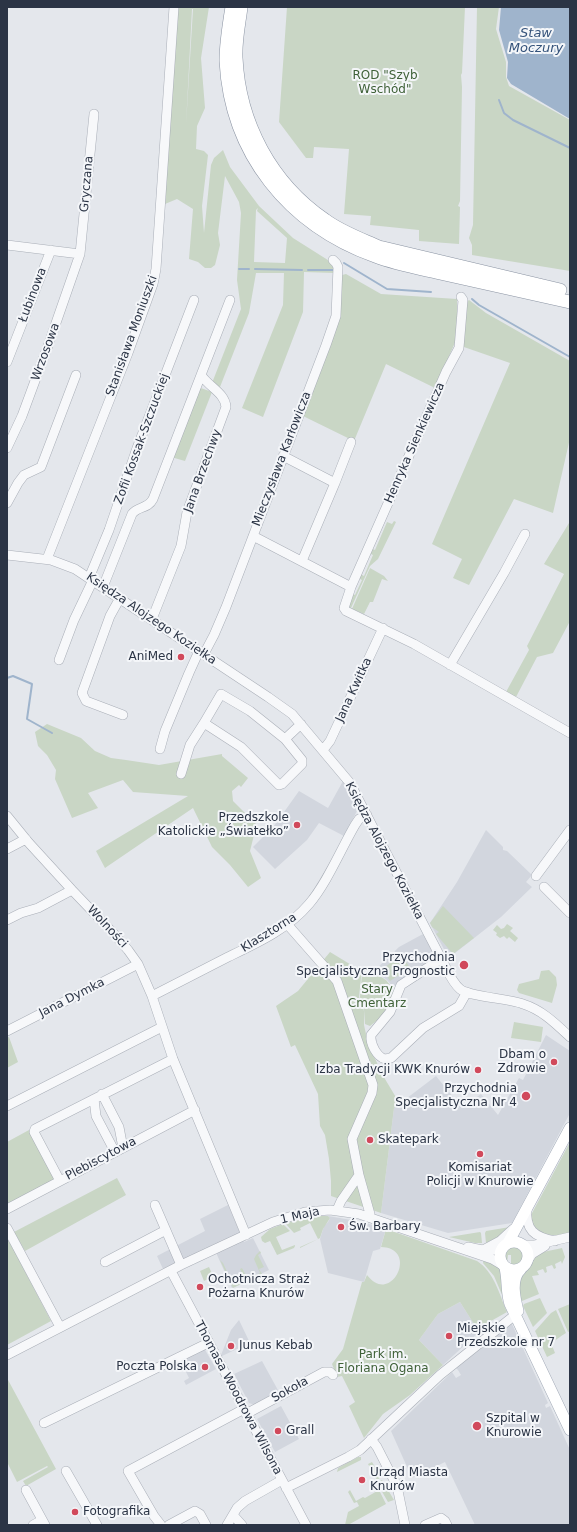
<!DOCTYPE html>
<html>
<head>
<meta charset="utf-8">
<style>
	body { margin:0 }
	#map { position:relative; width:577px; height:1532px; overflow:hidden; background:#e4e7ec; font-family:"DejaVu Sans",sans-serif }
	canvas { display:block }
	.frame { position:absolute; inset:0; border:8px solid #2b3445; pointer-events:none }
</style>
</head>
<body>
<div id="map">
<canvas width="577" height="1532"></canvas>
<div class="frame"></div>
</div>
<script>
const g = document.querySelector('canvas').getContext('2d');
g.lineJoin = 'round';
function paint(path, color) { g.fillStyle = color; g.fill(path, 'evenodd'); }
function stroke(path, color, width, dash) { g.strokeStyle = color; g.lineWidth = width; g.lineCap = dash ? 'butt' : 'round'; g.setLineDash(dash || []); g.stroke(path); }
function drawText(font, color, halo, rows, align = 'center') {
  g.font = font + ' "DejaVu Sans",sans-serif'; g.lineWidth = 4; g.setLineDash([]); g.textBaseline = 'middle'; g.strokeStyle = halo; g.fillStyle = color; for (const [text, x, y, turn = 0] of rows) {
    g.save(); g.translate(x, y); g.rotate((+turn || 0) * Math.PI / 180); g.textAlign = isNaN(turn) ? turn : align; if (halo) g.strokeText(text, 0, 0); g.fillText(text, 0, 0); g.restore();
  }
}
paint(new Path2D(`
	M343,781L358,809L344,836L319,823L307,840L275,869L253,847L274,826L299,791L328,808Z
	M486,830L503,847V850L507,851L532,875L526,882L532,887L501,917L455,953L447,955L430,923L457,882Z
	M423,934L436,958L393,987L387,980L374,971L399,947Z
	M546,1035L570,1051V1113L512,1223L448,1233L381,1213L394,1108L436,1076L462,1108L481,1094L498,1115L519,1078L523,1080Z
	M228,1205L244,1242L253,1238L269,1270L232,1288L213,1246L163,1269L157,1256L205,1231L200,1219Z
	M328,1216L363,1222L386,1229L380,1249L373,1251L364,1282L328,1273L320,1239L324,1226L328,1222L330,1218Z
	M460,1302L479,1332L443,1365L419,1340L438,1314Z
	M239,1320L250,1343L222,1356L221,1355L231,1330Z
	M511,1322L548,1403L545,1405L546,1408L550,1406L570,1450V1525H475L445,1462L412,1478L391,1431L452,1372L456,1378L461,1375L458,1370L455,1367Z
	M204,1348L216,1369L186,1385L184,1381L189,1378L180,1360Z
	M262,1361L279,1392L255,1405L249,1403L234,1374Z
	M281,1406L299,1439L275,1452L257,1419Z`), '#d2d6de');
paint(new Path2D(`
	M176,7H209L201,58L205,108L197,126L196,149L204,151L208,155L202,206L204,233L211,165L214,158L223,150L230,167L259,206L293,238L331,262L335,273L304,272L303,312L263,417L242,408L283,305L284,273H256L249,313L220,387L212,383L241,309L237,280L241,213L239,202L225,176L218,233L220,245L215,265L211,268H205L198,262L189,259L193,209L177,199L165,204ZM192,9H193L186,125ZM258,208L257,211L287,238L285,263L254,262L256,210Z
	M287,7H465L462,73L461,75L462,87L460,201L458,206L460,207L459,244L419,241V230L370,225L371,216L344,214L349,149L314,147L313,158H306L279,122Z
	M477,7H499L496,29L506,62V77L509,86L570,120V271L472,255V245L469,238L473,225Z
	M346,274L381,294L457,299V338L435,388L386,364L354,441L303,416L330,345L342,275Z
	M469,300L486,313L570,361V438L553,513L514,499L469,585L453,578L462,559L432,544L510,363L461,346L465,303Z
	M198,387L212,392L185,461L171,457Z
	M570,518V621L553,653L537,657L516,697L506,692L529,650L527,646L564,574L544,564L569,523Z
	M394,521L396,522L378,559L370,566L351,608L347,606L351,593L355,595L362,580L358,578L360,574L364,576L373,555L369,553L371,548L375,550L387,522L392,524Z
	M370,568L384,576L388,581L382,579L373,602H370L364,614L352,609Z
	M47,724L81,738L95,751L111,758L126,760L159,765L222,754V756L248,778L241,787L239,785L232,791L233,801L260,828L254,835L250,851L261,878L248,887L230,865L212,847L193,808L105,868L96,851L188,796L133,792L123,780L88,793L98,808L72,818L55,779L56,770L47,755L38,746L35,732Z
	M443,906L474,938L453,954L436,934L439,932L432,927L430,923Z
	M507,924L513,928L510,931L518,938L515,942L509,937L507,939L504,936L500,938L496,935L497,933L493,930L497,925L501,929L504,928Z
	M330,952L353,966L362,968L359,997L364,1011V1025L368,1043L382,1074L400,1104L394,1108L381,1213L331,1196V1181L329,1159L325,1135L320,1126L318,1094L295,1045L291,1047L276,1006L298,991Z
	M402,955L410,968L390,981L382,969Z
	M549,970L556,977L557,985L552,1003L519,993L517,990L519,984L539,979L541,971Z
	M373,972L386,980L391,986L390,988L394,994L384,1015L370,1026L365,1024L364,1010L360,997L362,975L364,974H371Z
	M514,1022L543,1027L541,1042L511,1038Z
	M9,1037L18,1062L7,1068V1038Z
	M29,1130L55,1180L7,1205V1142Z
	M570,1142V1233C551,1237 533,1237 531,1215Z
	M117,1178L126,1195L25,1251L14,1232Z
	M318,1216H328L330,1218L323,1229L320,1238L300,1248V1247L318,1239L310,1223L300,1228L301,1230L294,1233L285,1223Z
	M283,1224L290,1231L276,1237L282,1250L295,1245V1246L294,1248L277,1255L270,1241L265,1243L262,1241L261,1237L270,1229Z
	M510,1227L504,1234L486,1243L485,1233L486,1231Z
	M386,1229L477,1261C494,1272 499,1293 507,1312L491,1321L479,1332L460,1302L438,1314L419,1340L443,1365L410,1395L383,1414L364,1438L349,1406L355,1402L342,1376L337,1377L332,1364L343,1349L362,1282H364L367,1275C391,1307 420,1248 381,1247Z
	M480,1232L481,1233L482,1243H475L449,1237Z
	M7,1237L51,1321L7,1345Z
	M513,1246L520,1248L524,1255L522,1263L519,1265L512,1266L511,1264V1255H508L507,1263L504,1258L506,1250Z
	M562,1248L565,1257L562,1264L561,1261L555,1264L556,1268L554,1269L552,1265L546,1267L547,1272L545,1273L543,1269L537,1271L539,1275L532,1276L539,1294L522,1301L520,1300C519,1282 517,1282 529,1268C532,1265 532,1260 535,1257C541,1251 554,1250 562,1248Z
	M260,1251L261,1253L258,1255L264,1267L259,1269L262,1274L233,1288L220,1260L223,1263L230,1278L242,1273L240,1269L242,1268L248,1279L260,1273L254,1259L256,1255Z
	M484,1259L501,1269L505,1302L494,1276L483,1263Z
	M209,1267L213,1276L204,1281L200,1271Z
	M540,1298L547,1313L533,1327L523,1306L524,1304Z
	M570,1304V1331L568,1332L558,1309Z
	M556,1310L566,1333C560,1336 557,1340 551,1343L555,1353L547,1357L535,1331L551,1313Z
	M7,1378L56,1469L26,1486L23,1481L48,1467L47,1466L17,1482L7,1462Z
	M358,1457H361V1460L337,1472L338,1468Z
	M372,1462L381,1477L377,1480L368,1464Z
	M382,1480L394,1500L388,1502L377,1483Z
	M350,1490L356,1501L363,1497L365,1498L379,1490L386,1504L348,1525H345L348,1512L359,1506L357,1502L354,1503L348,1492Z`), '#c9d6c5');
paint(new Path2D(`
	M501,7H570V119L511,84L507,78L508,62L499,30Z`), '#9fb4cc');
stroke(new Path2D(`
	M499,100L504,113L513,120L570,148
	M344,263L387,289L431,292
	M239,269H249
	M255,269L302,270
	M308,270H334
	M472,299L479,305L570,357
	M7,678L13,676L32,684L27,719L52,733`), '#9fb4cc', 2);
const minor = new Path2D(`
	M7,245L80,254
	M461,297L463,300L459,348L446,372L351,587L344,608L346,611L414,644L570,733
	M7,362L51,250
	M7,448L22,416L49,343L80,254L94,114
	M283,456L335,483L302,561
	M335,483L351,442
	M7,503L18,483L24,475L41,467L76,375
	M253,536L351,587
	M7,555L51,560L75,569L268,697L292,714L350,783L445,966C449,974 453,983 460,989C469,997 508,998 523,1004C542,1010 555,1023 570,1037
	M47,559L128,353L153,284L156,269L174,7
	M89,578L109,530L137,448L194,300
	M103,587L132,514C138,506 148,509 153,499L230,300
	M120,598L110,616L82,693L86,701L123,715
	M152,619L181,546L187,512L226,407C225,393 209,387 201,375
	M204,654L214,635L226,607L326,345L336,316L338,267L336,263L333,260
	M59,660L74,620L93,580
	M450,665L504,573L525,534
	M285,739L302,760V764L282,784L279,785L241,747L204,723L221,694L250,711L285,739L301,724
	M160,749L165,731L189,673L199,651
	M323,750L330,741L383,628
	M181,774L190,745L204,723
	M7,816L29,843L72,890L116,936L128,950L138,964L152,996L173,1059L246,1235
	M7,849L26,839
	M536,876L570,830
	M544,887L570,913
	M7,920L21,913L38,908L72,890
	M287,924L337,981L373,1085L372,1093L352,1139L359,1175L341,1201L337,1210
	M441,959L401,985L390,1012L371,1035C370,1044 377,1057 385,1059L391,1058L423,1028L459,1006L467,992
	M152,996C177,983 203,970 228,957C257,943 288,929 309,904C327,883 341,849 355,825L359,819L367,815
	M7,1031L138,964
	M102,1094L119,1127L123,1148
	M94,1099L96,1116L115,1152
	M7,1106L162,1027
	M359,1175L370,1214V1217
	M60,1181L34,1132L35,1129L173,1059
	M155,1205L181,1265
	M527,1208C525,1230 534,1237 555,1241
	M7,1209L195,1110
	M7,1228L60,1327
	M522,1245H535L570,1237
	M468,1247C480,1249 491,1253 503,1248
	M485,1249L500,1241L513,1229
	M528,1260L532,1254L545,1246
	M105,1262L166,1230
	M171,1271L306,1525
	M7,1355L181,1265L273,1222L305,1212L330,1210L359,1214L492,1259L502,1265
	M246,1414L324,1372H330L333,1375
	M44,1423L208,1343
	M371,1439L377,1447L397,1486L405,1525
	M66,1471L97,1525
	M286,1488L348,1457L360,1450L440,1375L515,1315
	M26,1490L45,1525
	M233,1515L242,1525
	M33,1525L42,1520
	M161,1525L154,1516L128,1471L244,1409
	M169,1525L195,1511L200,1514L206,1525
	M227,1525L237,1508L245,1501L282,1480
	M425,1525L441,1518L445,1521L447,1525`);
const major = new Path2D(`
	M500 1256a14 14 0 1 1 28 0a14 14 0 1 1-28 0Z
	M508,1243L570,1128
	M505,1268C508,1280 506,1292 510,1304L570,1430
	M518,1311C515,1299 510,1279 521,1269`);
const highway = new Path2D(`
	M232,7C229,25 226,43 226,61C231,154 289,225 375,256C396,264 418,268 440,273C483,283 527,292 570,302
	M241,7C239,24 235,41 236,58C239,123 271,183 325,220C341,232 361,239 379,247L560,290`);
stroke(minor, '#a9aeb7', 10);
stroke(major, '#a3abb8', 12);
stroke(highway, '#8b94a3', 14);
stroke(minor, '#f7f8fa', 9);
stroke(major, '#fff', 11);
stroke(highway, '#fff', 13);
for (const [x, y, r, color] of [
	[181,657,4,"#d1495b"],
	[297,825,4,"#d1495b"],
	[464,965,5,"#d1495b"],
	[554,1062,4,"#d1495b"],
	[478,1070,4,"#d1495b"],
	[526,1096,5,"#d1495b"],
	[370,1140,4,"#d1495b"],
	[480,1154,4,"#d1495b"],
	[341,1227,4,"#d1495b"],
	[200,1287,4,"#d1495b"],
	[449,1336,4,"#d1495b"],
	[231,1346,4,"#d1495b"],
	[205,1367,4,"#d1495b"],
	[477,1426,5,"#d1495b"],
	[278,1431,4,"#d1495b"],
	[362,1480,4,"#d1495b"],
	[75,1512,4,"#d1495b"]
]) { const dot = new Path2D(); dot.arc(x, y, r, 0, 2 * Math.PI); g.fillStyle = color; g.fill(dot); stroke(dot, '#f4f6f9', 1.5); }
drawText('12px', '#3f6138', '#f4f6f9', [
	["ROD \"Szyb",385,76],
	["Wschód\"",385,90],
	["Stary",377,990],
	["Cmentarz",377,1004],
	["Park im.",383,1355],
	["Floriana Ogana",383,1369]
]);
drawText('12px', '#2b3445', '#f4f6f9', [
	["Gryczana",87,184,-85],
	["Łubinowa",33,295,-69],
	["Stanisława Moniuszki",132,336,-70],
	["Wrzosowa",46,352,-70],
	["Zofii Kossak-Szczuckiej",142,439,-70],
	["Henryka Sienkiewicza",415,443,-66],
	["Mieczysława Karłowicza",282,459,-69],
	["Jana Brzechwy",203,471,-70],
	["Księdza Alojzego Koziełka",151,619,34],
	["Jana Kwitka",354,690,-65],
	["Księdza Alojzego Koziełka",384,851,62],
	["Wolności",107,927,47],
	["Klasztorna",269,933,-32],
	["Jana Dymka",72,998,-27],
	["Plebiscytowa",101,1159,-28],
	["1 Maja",300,1216,-13],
	["Sokoła",290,1390,-29],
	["Thomasa Woodrowa Wilsona",238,1398,62]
]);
drawText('12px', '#2b3445', '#f4f6f9', [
	["AniMed",173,657,"right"],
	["Przedszkole",289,818,"right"],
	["Katolickie „Światełko”",289,832,"right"],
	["Przychodnia",455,958,"right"],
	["Specjalistyczna Prognostic",455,972,"right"],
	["Dbam o",546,1055,"right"],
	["Zdrowie",546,1069,"right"],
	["Izba Tradycji KWK Knurów",470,1070,"right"],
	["Przychodnia",517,1089,"right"],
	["Specjalistyczna Nr 4",517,1103,"right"],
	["Skatepark",378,1140],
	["Komisariat",480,1168,"center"],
	["Policji w Knurowie",480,1182,"center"],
	["Św. Barbary",349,1227],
	["Ochotnicza Straż",208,1280],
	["Pożarna Knurów",208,1294],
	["Miejskie",457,1329],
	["Przedszkole nr 7",457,1343],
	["Junus Kebab",239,1346],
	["Poczta Polska",197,1367,"right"],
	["Szpital w",486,1419],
	["Knurowie",486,1433],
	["Grall",286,1431],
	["Urząd Miasta",370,1473],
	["Knurów",370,1487],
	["Fotografika",83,1512]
], 'left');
drawText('italic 13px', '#34527a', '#f4f6f9', [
	["Staw",536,34],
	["Moczury",536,49]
]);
</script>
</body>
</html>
